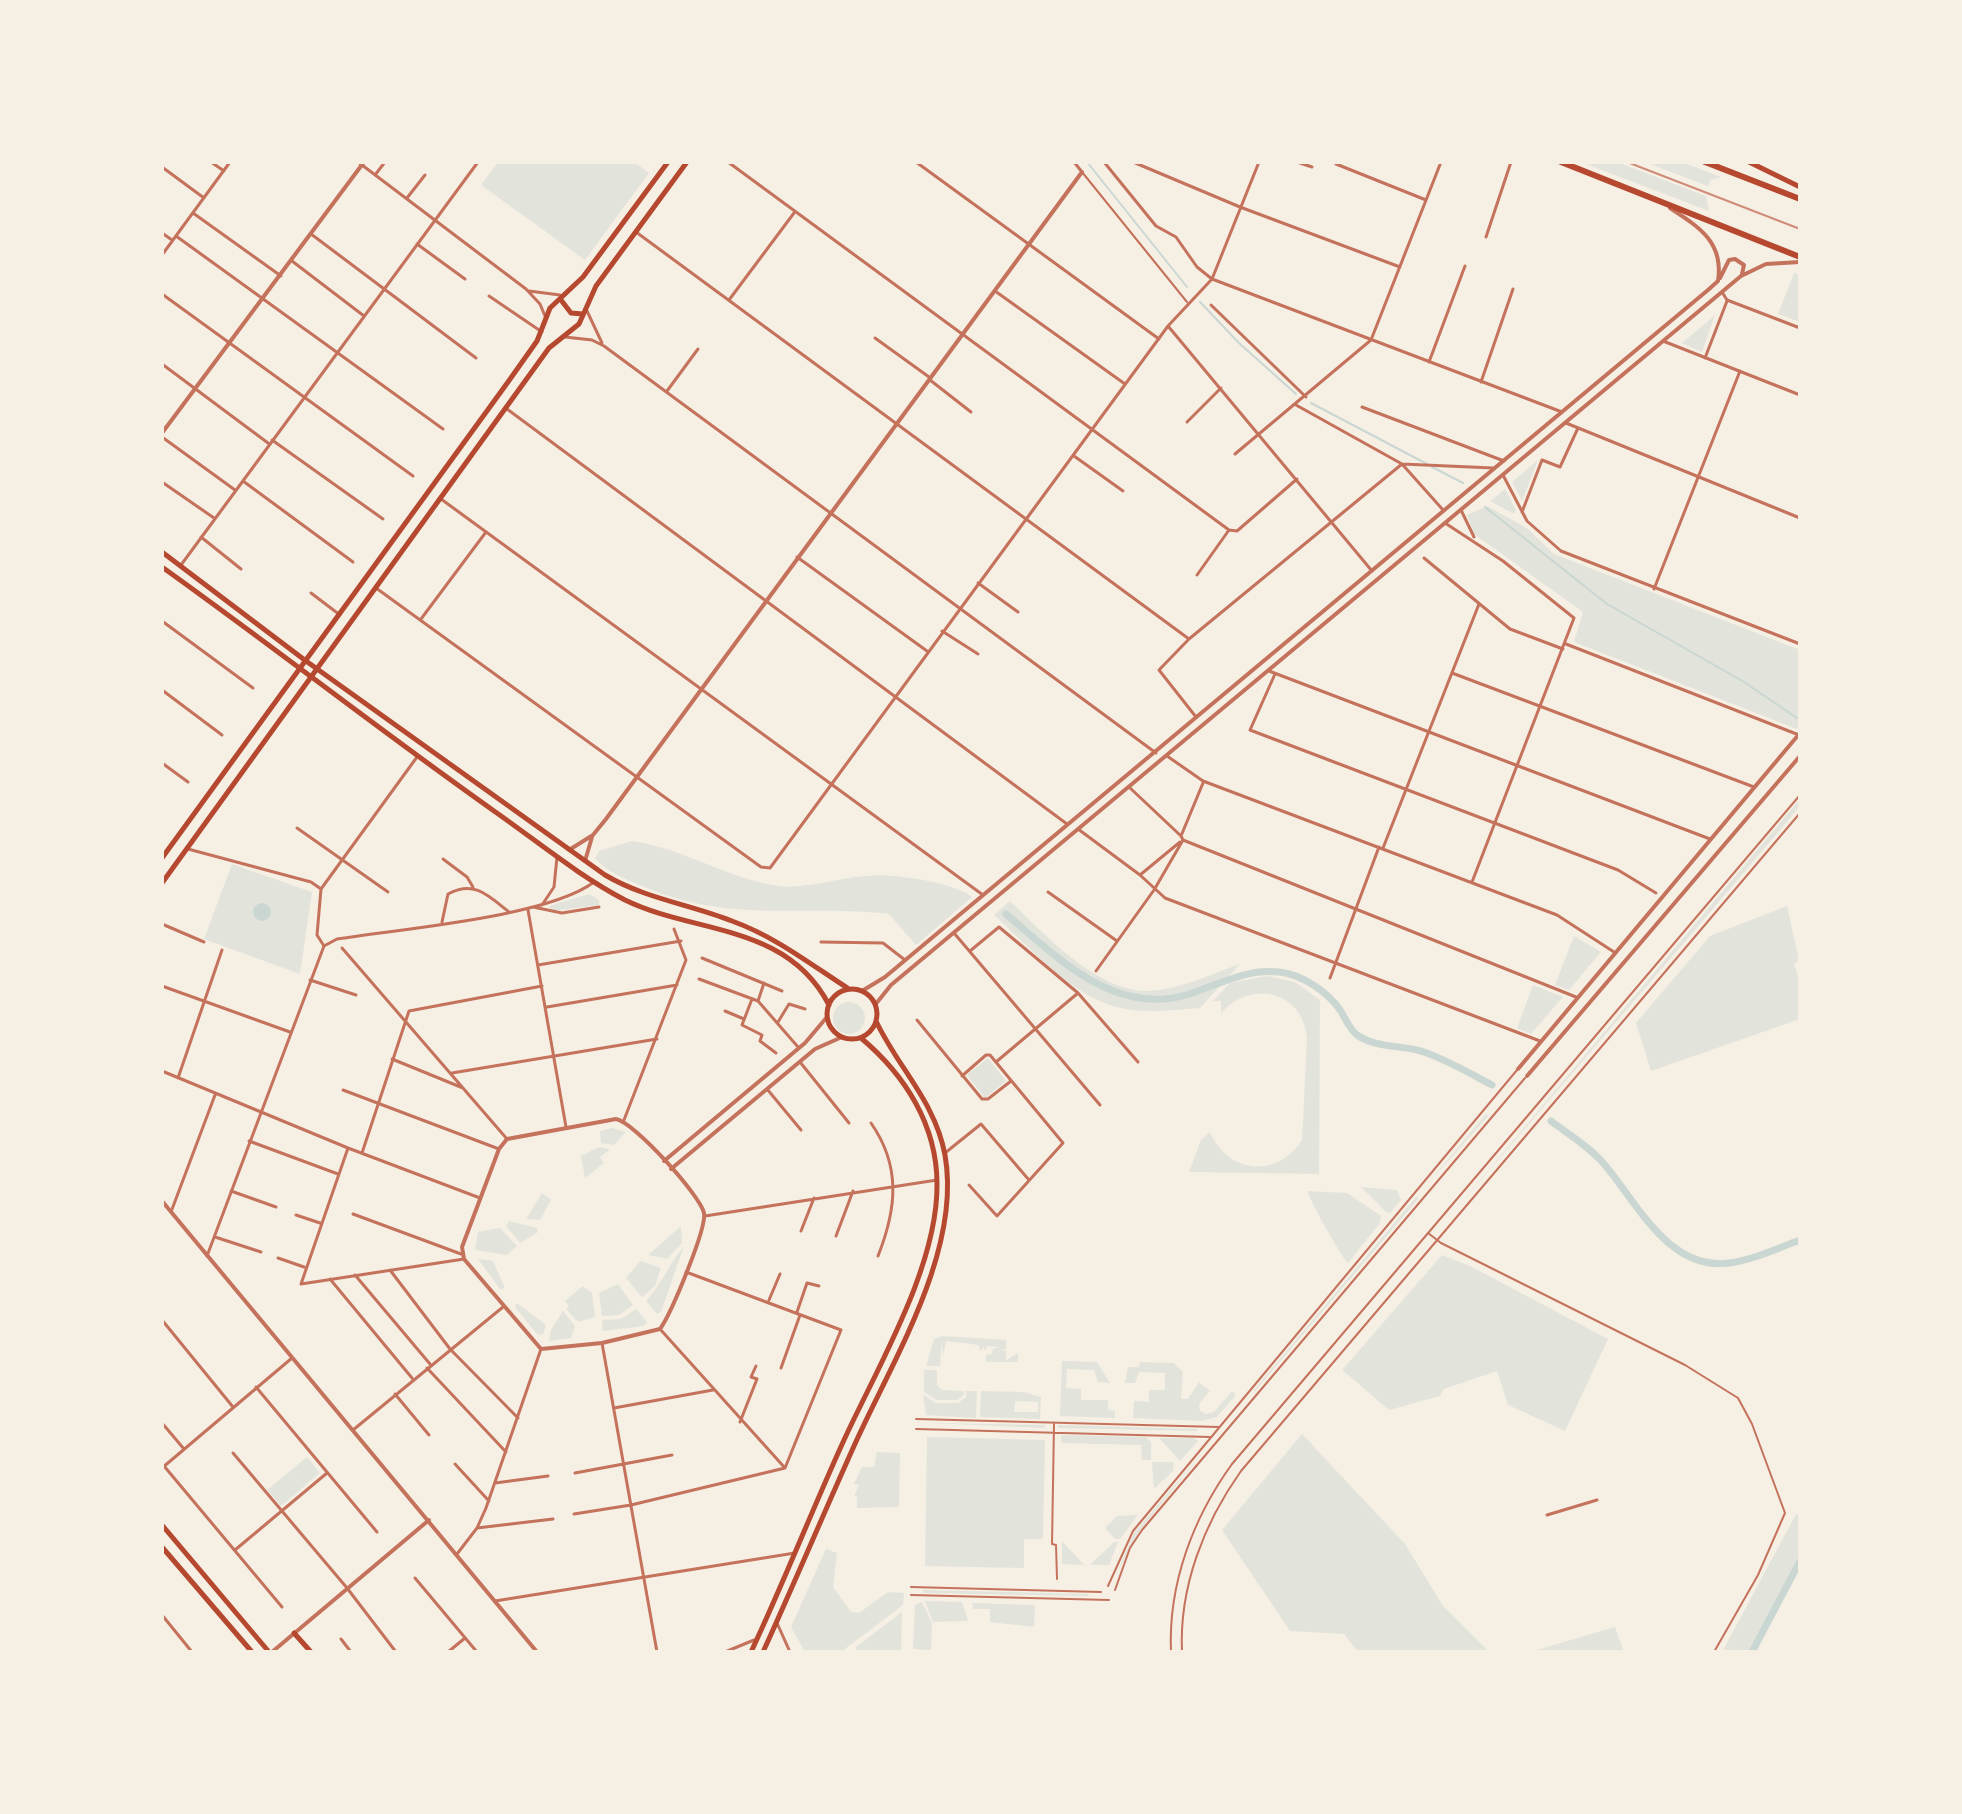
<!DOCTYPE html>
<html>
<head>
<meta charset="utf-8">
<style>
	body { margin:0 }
	#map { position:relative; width:1962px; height:1814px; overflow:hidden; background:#f6efe4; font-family:Manrope,sans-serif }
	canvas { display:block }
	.frame { position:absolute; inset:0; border:164px solid #f6efe4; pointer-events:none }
</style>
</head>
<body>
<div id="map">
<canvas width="1962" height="1814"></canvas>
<div class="frame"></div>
</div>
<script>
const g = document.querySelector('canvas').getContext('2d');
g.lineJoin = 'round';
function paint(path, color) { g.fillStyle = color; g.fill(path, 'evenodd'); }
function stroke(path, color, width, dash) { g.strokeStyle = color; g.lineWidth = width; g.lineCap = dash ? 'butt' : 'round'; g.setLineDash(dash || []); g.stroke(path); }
paint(new Path2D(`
	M498,162H634L649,173L585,260L481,185Z
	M1581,162H1617L1706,196L1709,211Z
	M1645,162H1682L1721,177L1710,180L1708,186Z
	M1794,273L1800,275V322L1778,314Z
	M1715,315L1702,352L1682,343Z
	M1538,460L1522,501L1512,482Z
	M1505,489L1516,510L1514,514L1490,501Z
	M1487,506L1527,528L1554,554L1800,650V724L1797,729L1574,642L1583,612L1474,534L1467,515Z
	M1800,799V806L1764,849L1450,1216Z
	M632,841C684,848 727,879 779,886C807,889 837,878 865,876C891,873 952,881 972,897L916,945L889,914C799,904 730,924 642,886C625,879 608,873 595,858L599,851Z
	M232,864L312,892L300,974L204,939Z
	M589,894L599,900V905L552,911L549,906Z
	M1010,901C1043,933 1097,991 1146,991C1177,991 1211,974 1240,964L1200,1008C1175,1010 1150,1013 1125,1009C1074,1000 1031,948 994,915Z
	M1787,906L1799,960L1794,964L1800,982V1019L1651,1071L1636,1023L1710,936Z
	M1574,936L1601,952L1569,990L1555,985Z
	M1267,976L1295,982L1320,1000L1319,1174L1189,1172L1201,1140L1210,1132C1228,1174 1277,1179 1302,1140L1307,1039C1304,992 1252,978 1221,1013V1001H1213L1230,983Z
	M1533,985L1563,997L1531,1034L1517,1028Z
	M833 1018a16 16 0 1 1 32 0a16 16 0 1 1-32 0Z
	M988,1058L1006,1081L985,1098L967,1075Z
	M1486,1114L1488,1116L1434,1177L1435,1175Z
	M612,1128L626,1132L614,1145L601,1143L600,1131Z
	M599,1147L610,1149L600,1157L604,1163L585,1178L581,1156Z
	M1361,1187L1397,1190L1401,1200L1390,1213L1386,1212Z
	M1308,1191L1347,1193L1381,1216L1380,1223L1348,1263C1343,1259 1308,1199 1308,1191Z
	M542,1193L551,1200L540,1220L526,1219Z
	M1417,1196L1418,1199L1254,1392V1390Z
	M509,1221L537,1228L538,1232L520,1243L506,1226Z
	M681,1226L682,1243L667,1259L648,1255Z
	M500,1228L517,1246L507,1255L475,1250L478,1232Z
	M684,1246L661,1312L657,1314L646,1301C662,1284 669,1264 684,1246Z
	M1442,1255L1472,1267L1608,1339L1565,1431L1508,1405L1497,1371L1444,1389L1440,1396L1389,1410L1342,1370Z
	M478,1259L493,1261L505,1288L500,1289Z
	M640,1261L661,1268L655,1286L642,1297L626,1278Z
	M618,1284L633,1305L619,1315L602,1316L599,1293Z
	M583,1286L592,1293L595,1317L578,1322L566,1309L569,1306L565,1301Z
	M517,1303L546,1325L543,1334L538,1335L515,1307Z
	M636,1309L647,1322L644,1326L603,1331L602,1320L621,1319Z
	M563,1311L575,1326L571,1338L549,1341L551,1330Z
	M942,1336L1006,1340V1349L999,1350L1006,1351V1360L1018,1353V1362H986V1355L992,1354L993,1349L999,1347L987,1346L985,1352L984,1346L980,1352L979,1345L946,1341L943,1357L942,1339L940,1366H926L934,1339Z
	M1062,1361L1097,1362L1110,1383L1098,1382L1094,1370L1067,1369L1066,1388L1081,1389V1400H1108V1410L1115,1411V1418L1060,1416Z
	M1140,1362L1174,1363L1183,1372L1181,1399H1188L1199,1382L1210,1391L1199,1404L1200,1411L1206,1414L1214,1412L1232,1391L1236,1395L1217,1417L1202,1421L1133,1418L1134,1401L1149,1402V1390H1165V1373L1139,1372L1135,1383H1125L1128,1367H1139Z
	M924,1370H937V1385L942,1390L964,1391V1395L957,1400H936L924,1392Z
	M966,1391H977L976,1418L926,1415L923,1394L935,1403H958L966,1397Z
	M981,1391L1023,1392L1041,1397L1040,1419L980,1417ZM1015,1401L1038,1402V1412H1014Z
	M930,1423L1045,1425V1428Z
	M1058,1425L1197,1429V1431L1058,1428Z
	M1302,1434L1405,1544L1443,1606L1489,1652H1358L1344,1634L1290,1631L1222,1530Z
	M1061,1435L1146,1437L1151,1442V1460H1142L1141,1445L1061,1443Z
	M927,1437L1045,1440L1043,1539H1024V1568L925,1566Z
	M1159,1438H1194L1198,1441L1180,1461Z
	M1209,1445L1140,1530L1117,1573L1134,1533Z
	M877,1452L900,1453L899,1507L857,1508V1497L854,1496L859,1485L854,1484L862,1467H874Z
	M307,1457L320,1473L281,1506L267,1490Z
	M1152,1462H1174L1173,1471L1154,1489Z
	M1800,1513V1553L1749,1652H1722L1795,1516Z
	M1138,1515L1120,1539H1115L1105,1528L1117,1516Z
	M1062,1541L1084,1565L1062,1564Z
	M1114,1542H1118L1109,1565H1090Z
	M826,1549L837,1553L833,1587L851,1612L859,1613L888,1592L904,1593L903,1605L841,1652H805L791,1627Z
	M923,1590L1088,1594V1596L923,1593Z
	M925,1601L962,1602L968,1621L933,1622Z
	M922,1602L932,1623L931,1650L913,1649L915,1605Z
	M972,1603L1035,1605L1034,1627L990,1622V1609H973Z
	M902,1612L901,1652H856V1647Z
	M1615,1627L1624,1652H1530Z`), '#e2e4dc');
paint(new Path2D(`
	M253 912a9 9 0 1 1 18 0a9 9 0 1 1-18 0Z`), '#c9d6d2');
stroke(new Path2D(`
	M1087,162L1187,287
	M1200,302L1239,343L1296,394
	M1311,403L1427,464
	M1432,467L1463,483
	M1485,507L1607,604L1744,682L1797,718`), '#c9d6d2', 2);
stroke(new Path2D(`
	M1006,914C1057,957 1113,1016 1186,995C1216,986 1246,968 1279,972C1301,974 1328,992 1340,1010C1345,1017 1349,1029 1357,1035C1376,1048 1399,1045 1421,1051C1446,1059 1469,1073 1492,1085
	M1551,1121C1568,1134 1590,1147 1604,1164C1637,1202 1668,1271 1729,1263C1753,1260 1778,1248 1800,1240
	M1752,1652L1800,1561`), '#c9d6d2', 7);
stroke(new Path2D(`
	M1082,172L1187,302
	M1428,1233L1441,1243L1685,1365L1738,1398L1752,1424L1785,1513L1758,1575L1714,1652
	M916,1419L1219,1427
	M1054,1424L1052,1544L1056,1545L1057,1579
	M916,1429L1210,1437
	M1108,1586L1133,1531L1517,1070
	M911,1587L1101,1592
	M1115,1590L1130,1548L1142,1530L1525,1078
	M911,1595L1109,1600
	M1171,1652C1168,1584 1193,1518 1232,1464L1800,795
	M1182,1652C1179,1587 1204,1523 1241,1471L1800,813`), '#c5725c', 2);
stroke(new Path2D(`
	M1547,1515L1597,1500`), '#c5725c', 3);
stroke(new Path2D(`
	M211,162L224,171
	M358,162L526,289L540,304L545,316
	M728,162L1229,530L1237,531L1297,479
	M916,162L1159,339
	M1074,162L1082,172
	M1104,162L1156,226L1176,237L1197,267L1212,279L1562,412
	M1133,162L1240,207L1400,267
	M1297,162L1312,167
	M1336,164L1426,200
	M162,167L204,198
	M375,175L385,162
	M407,198L425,175
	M193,213L281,276
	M636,232L1189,639
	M162,233L172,240
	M311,234L476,358
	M176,236L443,429
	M1486,237L1511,162
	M417,244L465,279
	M162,255L230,162
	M292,261L364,316
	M529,291L560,295
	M995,291L1125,384
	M1722,292L1727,300L1800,328
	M162,294L413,476
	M489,296L542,332
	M729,300L794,213
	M1211,305L1306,397
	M587,311L602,343
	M1168,326L1372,571
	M565,337L592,340L604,346L1156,753
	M875,338L929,377
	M1663,341L1800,395
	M1705,358L1727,301
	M1429,362L1465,266
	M162,364L268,443
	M930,380L971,412
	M1481,382L1513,289
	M667,391L698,349
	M1296,405L1402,464L1444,511
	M1362,407L1504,461
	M507,409L1067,824
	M1187,422L1221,388
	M1566,423L1800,518
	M162,437L235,490
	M272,440L383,519
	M1235,454L1371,340L1441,162
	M1074,456L1123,491
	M1503,475L1527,521L1561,551L1800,644
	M243,481L353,562
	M162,482L214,518
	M441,499L983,895
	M1461,510L1474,537
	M1522,512L1542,460L1560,467L1578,428
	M1445,523L1503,561L1574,618L1472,882
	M201,537L241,569
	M797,557L927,651
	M1424,558L1510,629L1563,649
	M181,565L478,162
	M1197,575L1229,530
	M978,583L1018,612
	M376,588L761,867L770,868L1168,326L1212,279L1259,162
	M1654,589L1740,371
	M311,593L340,615
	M421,619L486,532
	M162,621L253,688
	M942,631L978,654
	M1566,644L1799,735
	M1269,671L1710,839
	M1452,673L1754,787
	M1275,674L1250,730L1618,870L1656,893
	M162,690L222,735
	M1196,717L1159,670L1189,639L1402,464L1493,468
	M1167,756L1203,781L1557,915L1614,952
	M162,763L188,782
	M1129,787L1181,836
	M297,828L388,892
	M1078,829L1140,875L1165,898L1540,1041
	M1183,840L1576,997
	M1383,848L1479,604
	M188,849L311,882L321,889
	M443,859L467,877L473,887
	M1140,875L1180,842
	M1048,892L1117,941
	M542,905L554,887L557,857
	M533,907L562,913L599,907
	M528,910L566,1127
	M442,922L448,894C474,880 488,895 509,912
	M162,924L204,942
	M954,933L1100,1105
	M821,942L883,943L905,960
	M324,946L337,939C399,929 548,917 594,882
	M342,948L507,1139
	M970,951L999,927L1078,993L1138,1062
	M702,958L782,991
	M538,965L681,941
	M1096,971L1154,890L1183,840L1181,836L1203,783
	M1330,978L1379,847
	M699,979L758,1001L798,1047
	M310,980L356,995
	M162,986L290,1032
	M752,999L742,1025L762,1035L760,1041L776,1053
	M758,1001L764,983
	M547,1007L677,985
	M725,1011L744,1019
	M917,1020L982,1099H988L1011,1081
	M778,1022L789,1004L805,1009
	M392,1059L463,1088
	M800,1062L849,1123
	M996,1062L1078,993
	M162,1071L348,1148L480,1198
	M452,1073L657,1039
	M962,1076L986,1055H990L1063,1143L997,1216L969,1185
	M178,1078L222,950
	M767,1089L801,1130
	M343,1090L499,1149
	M624,1120L686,960L674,929
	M871,1123C901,1166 897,1208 878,1256
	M249,1141L338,1174
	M348,1148L301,1284L464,1259
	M362,1153L409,1011L542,986
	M945,1153L981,1124L1029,1180
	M231,1191L276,1207
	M171,1212L215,1095
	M353,1214L461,1254
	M296,1215L320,1223
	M705,1216L937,1180
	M801,1231L814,1198
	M836,1236L853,1191
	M215,1237L261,1252
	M207,1256L324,946L317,935L321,889L417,757
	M278,1258L304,1267
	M390,1270L450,1349L518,1418
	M686,1272L841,1330L785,1468
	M355,1275L430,1364
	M330,1279L412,1378
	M769,1300L780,1274
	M797,1312L807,1283L819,1286
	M162,1320L233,1407
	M660,1329L785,1468
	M602,1343L657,1652
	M427,1368L506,1452
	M781,1368L800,1315
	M256,1387L377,1532
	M395,1394L429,1435
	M614,1408L713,1390
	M740,1422L757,1379L751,1377L756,1366
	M162,1423L184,1449
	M353,1430L503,1307
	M233,1453L347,1588L396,1652
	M455,1464L489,1501
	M164,1466L282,1607
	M162,1468L292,1358
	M575,1473L672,1455
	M495,1483L548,1476
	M574,1514L631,1505L785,1468
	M477,1528L553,1519
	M235,1550L327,1473
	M457,1554L477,1528L486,1508L541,1349
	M415,1578L477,1652
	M495,1601L795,1553
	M162,1615L192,1652
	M777,1623L790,1652
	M341,1639L351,1652
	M448,1652L465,1638
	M725,1652L754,1640`), '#c5725c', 3);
stroke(new Path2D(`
	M1720,278L1729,260L1735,259L1744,265L1742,274
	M162,433L364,162
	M569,850L593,835L606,819L1082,172
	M585,861L592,837
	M862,991L885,977L1708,290L1718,281C1724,242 1699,227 1670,208
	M875,1005L891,985L1741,276L1766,264L1800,262
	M1518,1069L1800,733
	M1527,1076L1800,756
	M616,1119C634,1122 700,1195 704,1213C707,1228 671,1314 660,1329L602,1343L541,1349L464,1259L462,1247L499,1149L507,1139Z
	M664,1161L805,1043L827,1017
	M671,1169L815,1049L842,1037
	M162,1201L537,1652
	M272,1652L429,1520`), '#c5725c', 4);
stroke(new Path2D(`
	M1749,162L1800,187
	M162,552L306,661L605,875C646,899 689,904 732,921C776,937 810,964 849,989
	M162,567C274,647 382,732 494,811C537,841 579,876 625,900C694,934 787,923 829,1005
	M827 1014a25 25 0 1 1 50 0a25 25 0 1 1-50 0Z
	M751,1652C784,1582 812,1510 844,1440C878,1366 938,1266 937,1184C937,1125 905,1075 861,1038
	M763,1652C794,1584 823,1515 854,1446C892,1361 962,1251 945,1155C935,1101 898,1068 876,1021`), '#b5482f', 5);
stroke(new Path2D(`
	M561,300L571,313L583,314
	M162,858L508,382L537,341L550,308L583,277L668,162
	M162,883L549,348L579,324L596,286L687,162
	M162,1525L269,1652
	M162,1547L252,1652
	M294,1633L311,1652`), '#b5482f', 5);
stroke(new Path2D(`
	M1561,162L1800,257
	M1705,162L1800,199`), '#b5482f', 6);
stroke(new Path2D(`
	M1627,162L1800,229`), '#cf8b77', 2);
</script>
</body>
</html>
